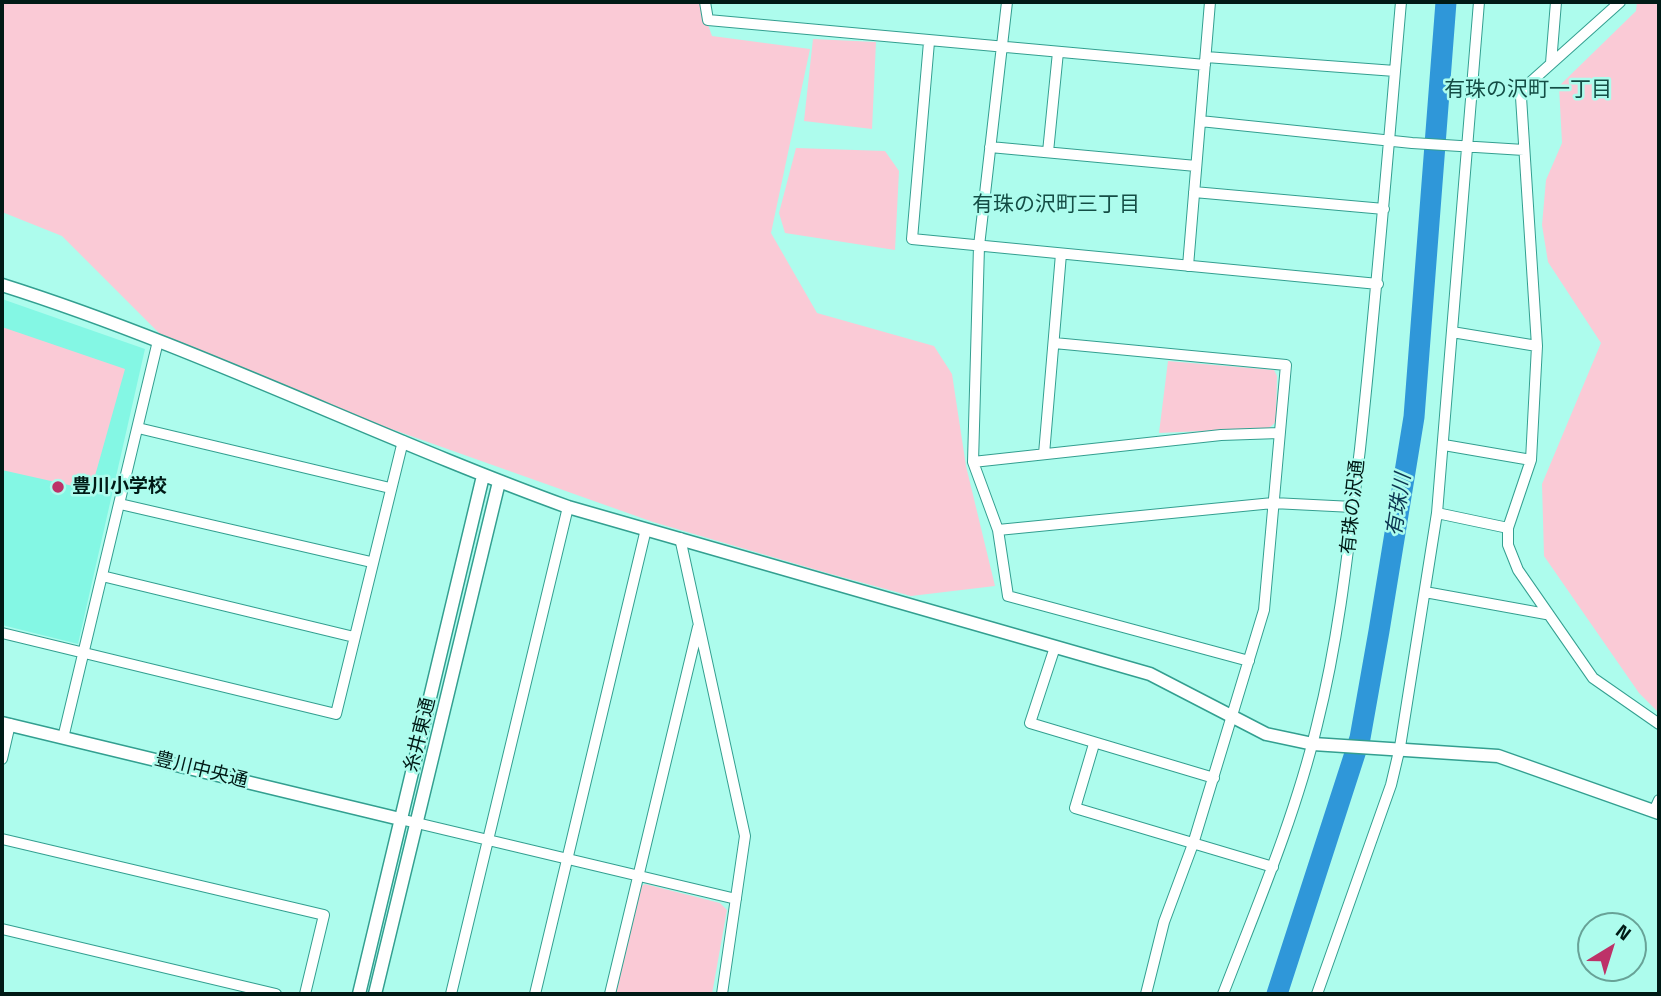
<!DOCTYPE html>
<html>
<head>
<meta charset="utf-8">
<style>
	body { margin:0 }
	#map { position:relative; width:1661px; height:996px; overflow:hidden; background:#adfced; font-family:"Titillium Web",sans-serif }
	canvas { display:block }
	.frame { position:absolute; inset:0; border:4px solid #001a16; pointer-events:none }
	.north { position:absolute; left:1577px; top:912px; width:70px; height:70px; box-sizing:border-box; background:#adfced; border:2px solid #68a297; border-radius:50%; rotate:38deg; font-size:19px; font-weight:700; line-height:28px; text-align:center; color:#001a16 }
	.north::after { content:''; display:block; margin:auto; width:24px; height:32px; background:#bd3268; clip-path:polygon(50% 0,100% 100%,50% 72%,0 100%) }
</style>
</head>
<body>
<div id="map">
<canvas width="1661" height="996"></canvas>
<div class="frame"></div>
<div class="north">N</div>
</div>
<script>
const g = document.querySelector('canvas').getContext('2d');
g.lineJoin = 'round';
function paint(path, color) { g.fillStyle = color; g.fill(path, 'evenodd'); }
function stroke(path, color, width, dash) { g.strokeStyle = color; g.lineWidth = width; g.lineCap = dash ? 'butt' : 'round'; g.setLineDash(dash || []); g.stroke(path); }
function drawText(font, color, halo, rows, align = 'center') {
  g.font = font + ' "Titillium Web","Noto Sans JP",sans-serif'; g.lineWidth = 5; g.setLineDash([]); g.textBaseline = 'middle'; g.strokeStyle = halo; g.fillStyle = color; for (const [text, x, y, turn = 0] of rows) {
    g.save(); g.translate(x, y); g.rotate((+turn || 0) * Math.PI / 180); g.textAlign = isNaN(turn) ? turn : align; if (halo) g.strokeText(text, 0, 0); g.fillText(text, 0, 0); g.restore();
  }
}
paint(new Path2D(`
	M2,299L145,349L78,644L2,625Z`), '#84f7e4');
paint(new Path2D(`
	M2,2H700L712,36L810,49L771,233L817,313L934,346L952,374L966,466L995,586L911,596L827,573L653,522L180,354L62,236L2,212Z
	M1637,2H1659V713L1639,693L1544,556L1542,484L1601,343L1548,262L1542,225L1546,180L1562,143L1559,86L1636,11Z
	M813,39L876,42L872,129L804,121Z
	M796,148L885,151L899,171L895,250L785,233L779,213Z
	M2,327L125,369L91,490L2,470Z
	M1168,361L1274,370L1277,376L1276,422L1269,428L1159,433Z
	M645,884L720,903L727,910L712,994H616L640,887Z`), '#facad6');
stroke(new Path2D(`
	M1277,994L1360,738L1379,631L1414,417L1446,2`), '#2f97d9', 21);
const minor = new Path2D(`
	M705,2L708,20L1205,65
	M1007,2L979,246L973,462L998,530L1008,596L1249,661
	M1620,2L1524,88L1521,97L1537,346L1531,460L1508,528V545L1518,570L1593,678L1659,724
	M929,42L912,239L1378,284
	M1206,57L1395,71
	M1551,63L1556,2
	M1200,121L1412,143L1524,150
	M990,147L1196,166
	M1048,152L1058,52
	M1194,192L1384,209
	M1188,266L1210,2
	M1452,332L1537,346
	M1054,343L1286,365L1264,610L1193,844L1164,922L1146,994
	M138,428L390,488
	M1444,445L1531,460
	M1044,454L1061,254
	M973,462L1221,435L1279,433
	M120,504L371,562
	M1437,513L1508,528
	M998,530L1273,503L1353,507
	M680,538L745,836L722,994
	M102,576L354,637
	M1425,592L1546,614
	M2,633L336,714L403,441
	M1055,647L1030,723L1214,778
	M63,738L158,341
	M1094,744L1075,808L1273,867
	M2,759L10,724
	M1654,811L1659,800
	M400,819L736,899
	M2,839L324,915L305,994
	M2,929L276,994
	M451,994L568,507
	M535,994L646,529
	M610,994L698,627
	M1223,994C1257,906 1295,817 1317,725C1340,634 1349,542 1360,449C1376,300 1388,151 1401,2
	M1317,994L1391,785L1400,747L1437,513L1479,2`);
const tertiary = new Path2D(`
	M2,285C195,346 378,438 568,507L1150,674L1266,734L1313,744L1498,756L1659,813
	M2,723L400,819
	M359,994L483,476
	M375,994L499,482`);
stroke(minor, '#339f90', 12);
stroke(tertiary, '#339f90', 15);
stroke(minor, '#fff', 10);
stroke(tertiary, '#fff', 12);
for (const [x, y, r, color] of [
	[58,487,7,"#bd3268"]
]) { const dot = new Path2D(); dot.arc(x, y, r, 0, 2 * Math.PI); g.fillStyle = color; g.fill(dot); stroke(dot, '#adfced', 2.5); }
drawText('bold 19px', '#001a16', '#adfced', [
	["豊川小学校",72,487]
], 'left');
drawText('19px', '#001a16', '#adfced', [
	["有珠の沢通",1354,507,-84],
	["糸井東通",421,735,-76],
	["豊川中央通",201,771,14]
]);
drawText('21px', '#144d45', '#adfced', [
	["有珠の沢町一丁目",1528,91],
	["有珠の沢町三丁目",1056,206]
]);
drawText('italic 21px', '#0c3651', '#adfced', [
	["有珠川",1400,505,-81]
]);
</script>
</body>
</html>
